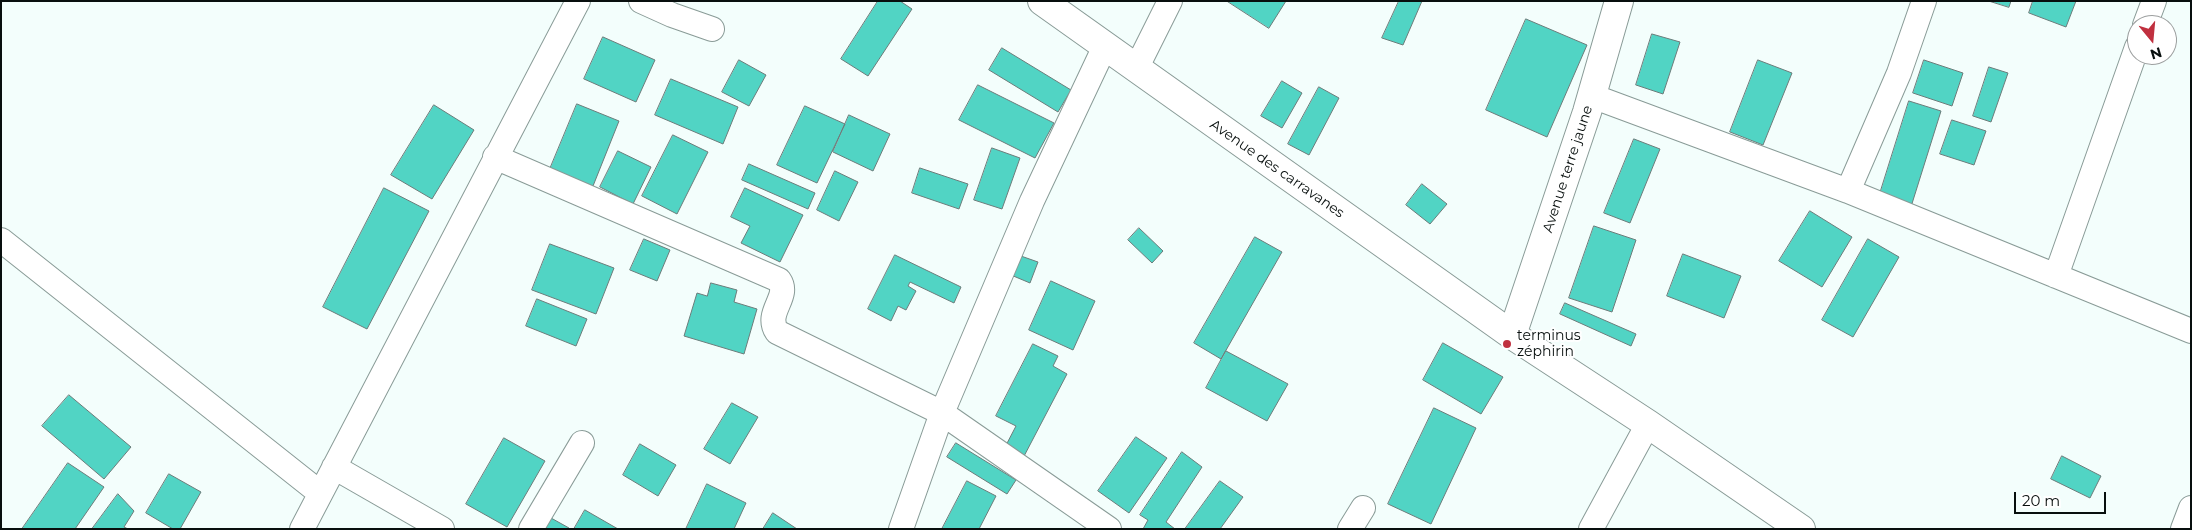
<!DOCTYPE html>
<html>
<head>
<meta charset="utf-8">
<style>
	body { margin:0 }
	#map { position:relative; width:2192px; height:530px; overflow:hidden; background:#f3fefc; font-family:Montserrat,sans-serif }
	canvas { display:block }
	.frame { position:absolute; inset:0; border:2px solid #080f0e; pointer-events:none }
	.north { position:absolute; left:2127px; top:15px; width:50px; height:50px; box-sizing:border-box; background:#fff; border:1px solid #9c9f9f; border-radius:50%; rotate:163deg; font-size:14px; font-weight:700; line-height:20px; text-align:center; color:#080f0e }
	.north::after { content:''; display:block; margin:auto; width:18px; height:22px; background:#c0303f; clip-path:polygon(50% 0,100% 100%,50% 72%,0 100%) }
	.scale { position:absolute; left:2014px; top:492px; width:92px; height:22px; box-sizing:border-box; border:2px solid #080f0e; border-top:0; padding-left:6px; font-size:15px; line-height:18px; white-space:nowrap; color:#080f0e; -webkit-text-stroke:4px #fff; paint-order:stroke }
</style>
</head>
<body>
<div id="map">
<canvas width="2192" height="530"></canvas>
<div class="frame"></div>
<div class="north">N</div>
<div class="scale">20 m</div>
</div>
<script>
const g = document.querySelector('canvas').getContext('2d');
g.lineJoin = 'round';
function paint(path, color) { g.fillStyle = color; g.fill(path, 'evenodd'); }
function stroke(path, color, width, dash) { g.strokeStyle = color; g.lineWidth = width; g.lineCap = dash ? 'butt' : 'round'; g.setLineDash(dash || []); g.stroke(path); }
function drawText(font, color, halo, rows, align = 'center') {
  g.font = font + ' Montserrat,sans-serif'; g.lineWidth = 4; g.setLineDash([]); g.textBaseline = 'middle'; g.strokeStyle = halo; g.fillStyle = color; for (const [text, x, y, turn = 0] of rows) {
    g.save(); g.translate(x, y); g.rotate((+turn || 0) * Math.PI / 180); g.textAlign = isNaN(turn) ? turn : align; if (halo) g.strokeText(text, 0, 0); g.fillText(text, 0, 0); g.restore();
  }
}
const building = new Path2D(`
	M878,1H900L912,9L868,76L841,59Z
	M1227,1H1286L1269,28Z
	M1399,1H1422L1403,45L1382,38Z
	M1989,1H2011L2009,7Z
	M2033,1H2076L2066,27L2029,13Z
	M1526,19L1587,45L1547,137L1486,110Z
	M1652,34L1680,42L1663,94L1636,85Z
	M603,37L655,60L636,102L584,79Z
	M1002,48L1071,90L1058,112L989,70Z
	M739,60L766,75L749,106L722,92Z
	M1758,60L1792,73L1763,145L1730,132Z
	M1924,60L1963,73L1952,106L1913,93Z
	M1989,67L2008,73L1991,122L1973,116Z
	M671,79L738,107L723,144L655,115Z
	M1282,81L1302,93L1282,128L1261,116Z
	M978,85L1054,123L1035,158L959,120Z
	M1319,87L1339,98L1309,155L1288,144Z
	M1909,101L1941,111L1910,210L1878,200Z
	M577,104L619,121L593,186L550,169Z
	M434,105L474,130L432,199L391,175Z
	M805,106L845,124L817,183L777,165Z
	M849,115L890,134L873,171L833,152Z
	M1952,120L1986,131L1974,165L1940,154Z
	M673,135L708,152L677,214L642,196Z
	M1634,139L1660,149L1630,223L1604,213Z
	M992,148L1020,158L1002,209L974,200Z
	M618,151L651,167L633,204L600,187Z
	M749,164L815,193L808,209L742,180Z
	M920,168L968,184L959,209L912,193Z
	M835,171L858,182L839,221L817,210Z
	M1422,184L1447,204L1430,224L1406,205Z
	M384,188L429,211L367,329L323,307Z
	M745,188L803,215L780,262L741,243L750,226L731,217Z
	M1810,211L1852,237L1822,287L1779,261Z
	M1594,226L1636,240L1612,312L1569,298Z
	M1139,228L1163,251L1152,263L1128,240Z
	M1255,237L1282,252L1221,359L1194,343Z
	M644,239L670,250L657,281L630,270Z
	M1868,239L1899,257L1853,337L1822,320Z
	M550,244L614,268L596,314L532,290Z
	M1683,254L1741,276L1724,318L1667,296Z
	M895,255L961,287L954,303L910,282L908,286L916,291L906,310L898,306L891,321L868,309Z
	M1018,255L1038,262L1030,283L1011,275Z
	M1051,281L1095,301L1073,350L1029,330Z
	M711,283L737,290L734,302L757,309L744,354L684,336L697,293L707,296Z
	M537,299L587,319L576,346L526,326Z
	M1565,303L1636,334L1631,346L1560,314Z
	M1443,343L1503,377L1481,414L1423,380Z
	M1033,344L1058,356L1053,366L1067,374L1022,460L1003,451L1016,426L996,416Z
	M1226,351L1288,384L1267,421L1206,388Z
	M69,395L131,447L104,479L42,426Z
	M732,403L758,417L730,464L704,449Z
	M1434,408L1476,428L1431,524L1388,504Z
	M1136,437L1167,458L1129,513L1098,491Z
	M504,438L545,461L507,527L466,504Z
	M956,443L1016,480L1007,494L947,457Z
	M640,444L676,465L658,496L623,475Z
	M1182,452L1202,467L1166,522L1175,529H1143L1148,520L1140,515Z
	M2062,456L2101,476L2090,498L2051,479Z
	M68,463L104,487L75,529H22Z
	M169,474L201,492L180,529H173L146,513Z
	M967,481L996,496L979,529H942Z
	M1220,481L1243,497L1220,529H1185Z
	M707,484L746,503L734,529H686Z
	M118,494L134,511L124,527L128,529H92Z
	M585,510L618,529H574Z
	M773,513L797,529H763Z
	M551,518L569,528V529H544Z`);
paint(building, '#51d4c4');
stroke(building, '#6b7c7a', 1);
const minor = new Path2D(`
	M641,1L672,15L712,29
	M2145,25L2154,1
	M1136,69L1170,1
	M1592,96L1848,191L2191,331
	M495,157L779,280C791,297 764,312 777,332L942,413L1109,529
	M1848,191L1899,73L1924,1
	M1,240L320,493
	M2056,276L2137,47
	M334,467L442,529
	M302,529L578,1
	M531,529L582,443
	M901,529L942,413L1032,201L1105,46
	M1350,529L1363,508
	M1591,529L1648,424
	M2183,529L2191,508`);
const tertiary = new Path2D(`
	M1042,1L1512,335L1648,424L1801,529
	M1512,335L1587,112L1619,1`);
stroke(minor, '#899b97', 26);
stroke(tertiary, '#899b97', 30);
stroke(minor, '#fff', 24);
stroke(tertiary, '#fff', 28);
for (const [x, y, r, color] of [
	[1507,344,5,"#c0303f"]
]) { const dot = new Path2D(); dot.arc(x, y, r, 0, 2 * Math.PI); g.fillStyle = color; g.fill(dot); stroke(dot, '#fff', 2); }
drawText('14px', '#080f0e', '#fff', [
	["Avenue des carravanes",1277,169,35],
	["Avenue terre jaune",1568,169,-72]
]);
drawText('14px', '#080f0e', '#fff', [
	["terminus",1517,336],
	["zéphirin",1517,352]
], 'left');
</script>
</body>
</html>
